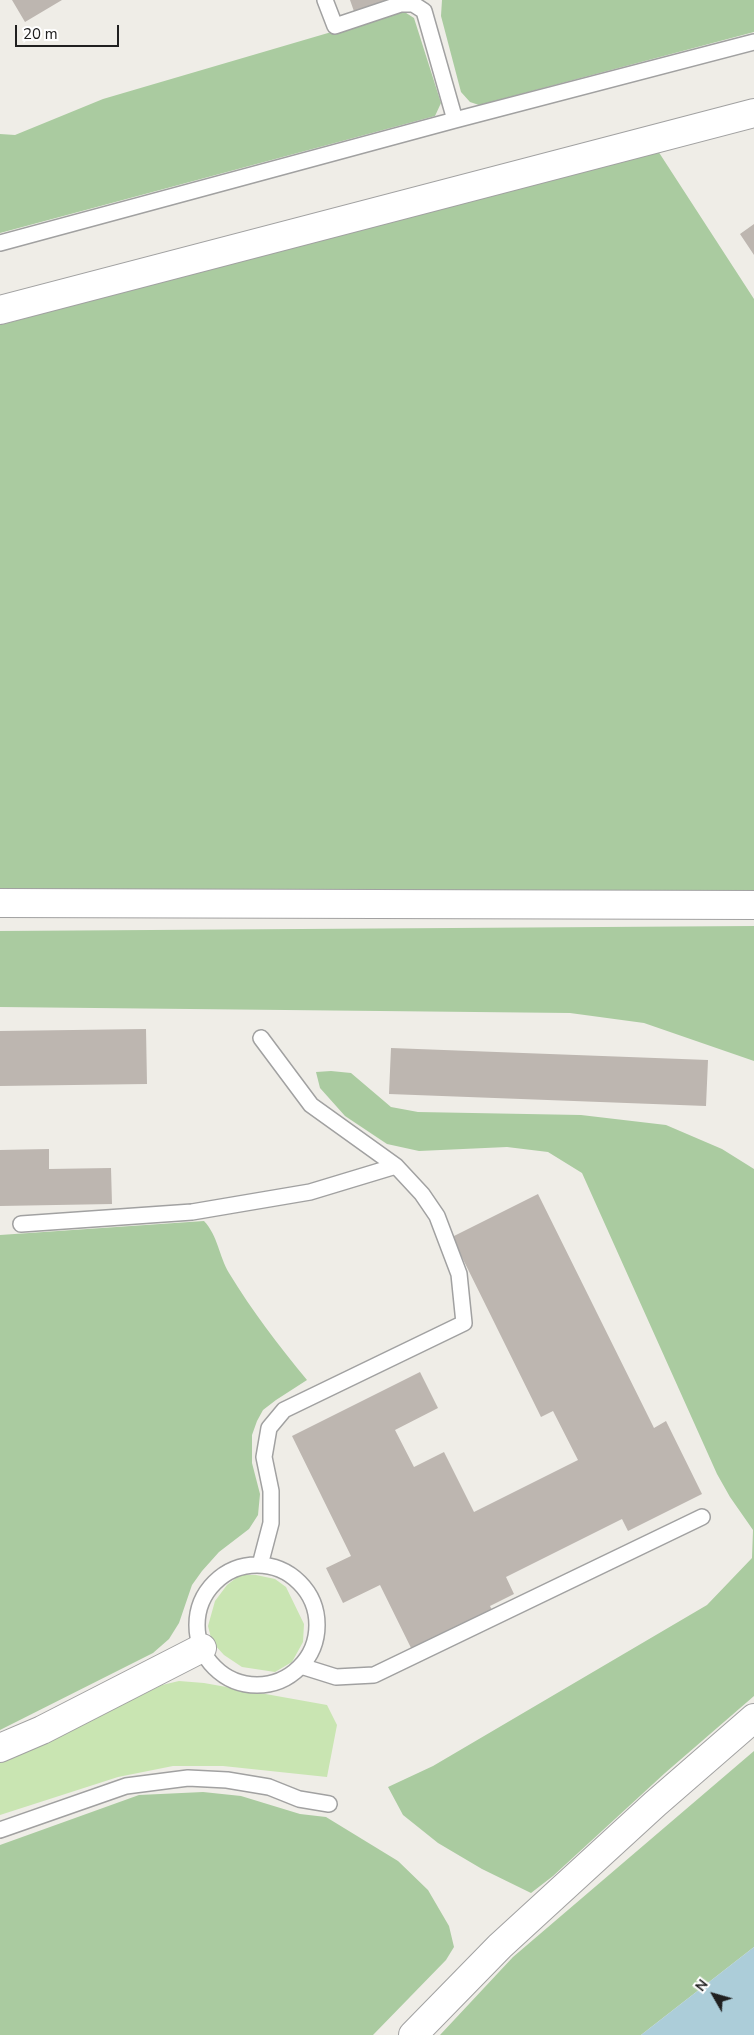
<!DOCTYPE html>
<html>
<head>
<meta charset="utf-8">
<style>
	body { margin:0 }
	#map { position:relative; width:754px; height:2035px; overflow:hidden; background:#efede7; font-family:"Nunito Sans",sans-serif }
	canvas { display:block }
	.north { position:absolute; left:689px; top:1970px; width:50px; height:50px; -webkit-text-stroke:4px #fff; paint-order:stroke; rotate:308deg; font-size:14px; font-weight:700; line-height:20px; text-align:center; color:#202020 }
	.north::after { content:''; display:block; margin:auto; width:18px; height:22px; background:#202020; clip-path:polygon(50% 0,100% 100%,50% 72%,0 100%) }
	.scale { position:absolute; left:15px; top:25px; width:104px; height:22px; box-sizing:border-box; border:2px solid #202020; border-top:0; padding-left:6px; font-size:15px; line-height:18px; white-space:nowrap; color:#202020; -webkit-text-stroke:4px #fff; paint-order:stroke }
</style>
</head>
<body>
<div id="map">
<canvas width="754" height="2035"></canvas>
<div class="north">N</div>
<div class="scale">20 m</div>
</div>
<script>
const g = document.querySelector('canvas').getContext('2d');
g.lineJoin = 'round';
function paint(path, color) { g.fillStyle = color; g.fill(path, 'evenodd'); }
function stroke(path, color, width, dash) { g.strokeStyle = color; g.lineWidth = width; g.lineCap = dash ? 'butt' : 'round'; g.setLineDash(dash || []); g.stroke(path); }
paint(new Path2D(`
	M240,1575H256L275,1579L286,1587L304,1624L303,1642L292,1662L275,1672L242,1667L224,1655L212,1642L208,1626L215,1601L227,1585Z
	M179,1681L204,1683L327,1705L337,1725L327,1777L223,1766H173L118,1777L0,1815V1763L20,1755L162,1685Z`), '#c9e5b2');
paint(new Path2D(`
	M442,0H754V32L479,105L470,102L461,92L441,16Z
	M403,11L414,18L441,103L435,116L0,233V134L15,135L103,99Z
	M658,151L754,299V891L0,889V325L603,163Z
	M754,926V1061L644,1023L570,1013L0,1007V931Z
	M331,1071L351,1073L391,1107L418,1112L581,1115L666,1125L722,1149L754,1169V1696L665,1773L553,1876L531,1893L482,1869L438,1843L403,1815L388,1787L433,1766L707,1605L752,1558L753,1530L730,1497L717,1474L582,1173L548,1152L507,1147L419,1151L387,1144L345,1116L320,1088L316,1072Z
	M204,1221C218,1236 219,1256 229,1273C252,1311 279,1346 307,1380L276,1400L263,1410L257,1421L252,1435V1463L260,1494L258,1515L249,1529L219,1552L202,1571L192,1585L179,1623L169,1639L153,1653L0,1730V1235Z
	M754,1751V1947L641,2035H440L513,1957Z
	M203,1792L241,1796L300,1814L326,1817L398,1861L428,1890L449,1926L454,1947L446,1960L373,2035H0V1845L139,1795Z`), '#aacba0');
paint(new Path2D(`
	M754,1947V2035H641Z`), '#accdd9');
paint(new Path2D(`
	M12,0H62L25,22Z
	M350,0H398L356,17Z
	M754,224V255L740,234Z
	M146,1029L147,1084L0,1086V1031Z
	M391,1048L708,1060L706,1106L389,1094Z
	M49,1149V1169L111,1168L112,1204L0,1206V1150Z
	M538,1194L654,1428L666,1421L702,1494L628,1531L622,1519L506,1577L514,1594L490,1606L495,1616L415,1656L380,1585L343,1603L326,1568L351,1556L292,1436L420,1372L438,1408L395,1430L414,1467L444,1452L474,1512L578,1460L553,1411L541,1417L452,1237Z`), '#bdb6b0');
const service = new Path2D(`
	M325,0L335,26L401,4H413L424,11L455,120
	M0,243L455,120L754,42
	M21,1224L192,1212L310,1192L396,1166
	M197 1625a60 60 0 1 1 120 0a60 60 0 1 1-120 0Z
	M260,1565L271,1523V1491L264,1457L269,1428L284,1410L464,1323L459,1274L437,1216L422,1194L396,1166L311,1105L261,1038
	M301,1666L336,1677L374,1675L702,1517
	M0,1830L126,1786L188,1778L227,1780L269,1787L299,1799L329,1804`);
const minor = new Path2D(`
	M0,310L754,113
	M0,903L754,905
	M0,1748L42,1730L202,1648
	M413,2035L500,1946L655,1804L754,1718`);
stroke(service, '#a1a1a1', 18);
stroke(minor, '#a1a1a1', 30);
stroke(service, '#fff', 15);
stroke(minor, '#fff', 28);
</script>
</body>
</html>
